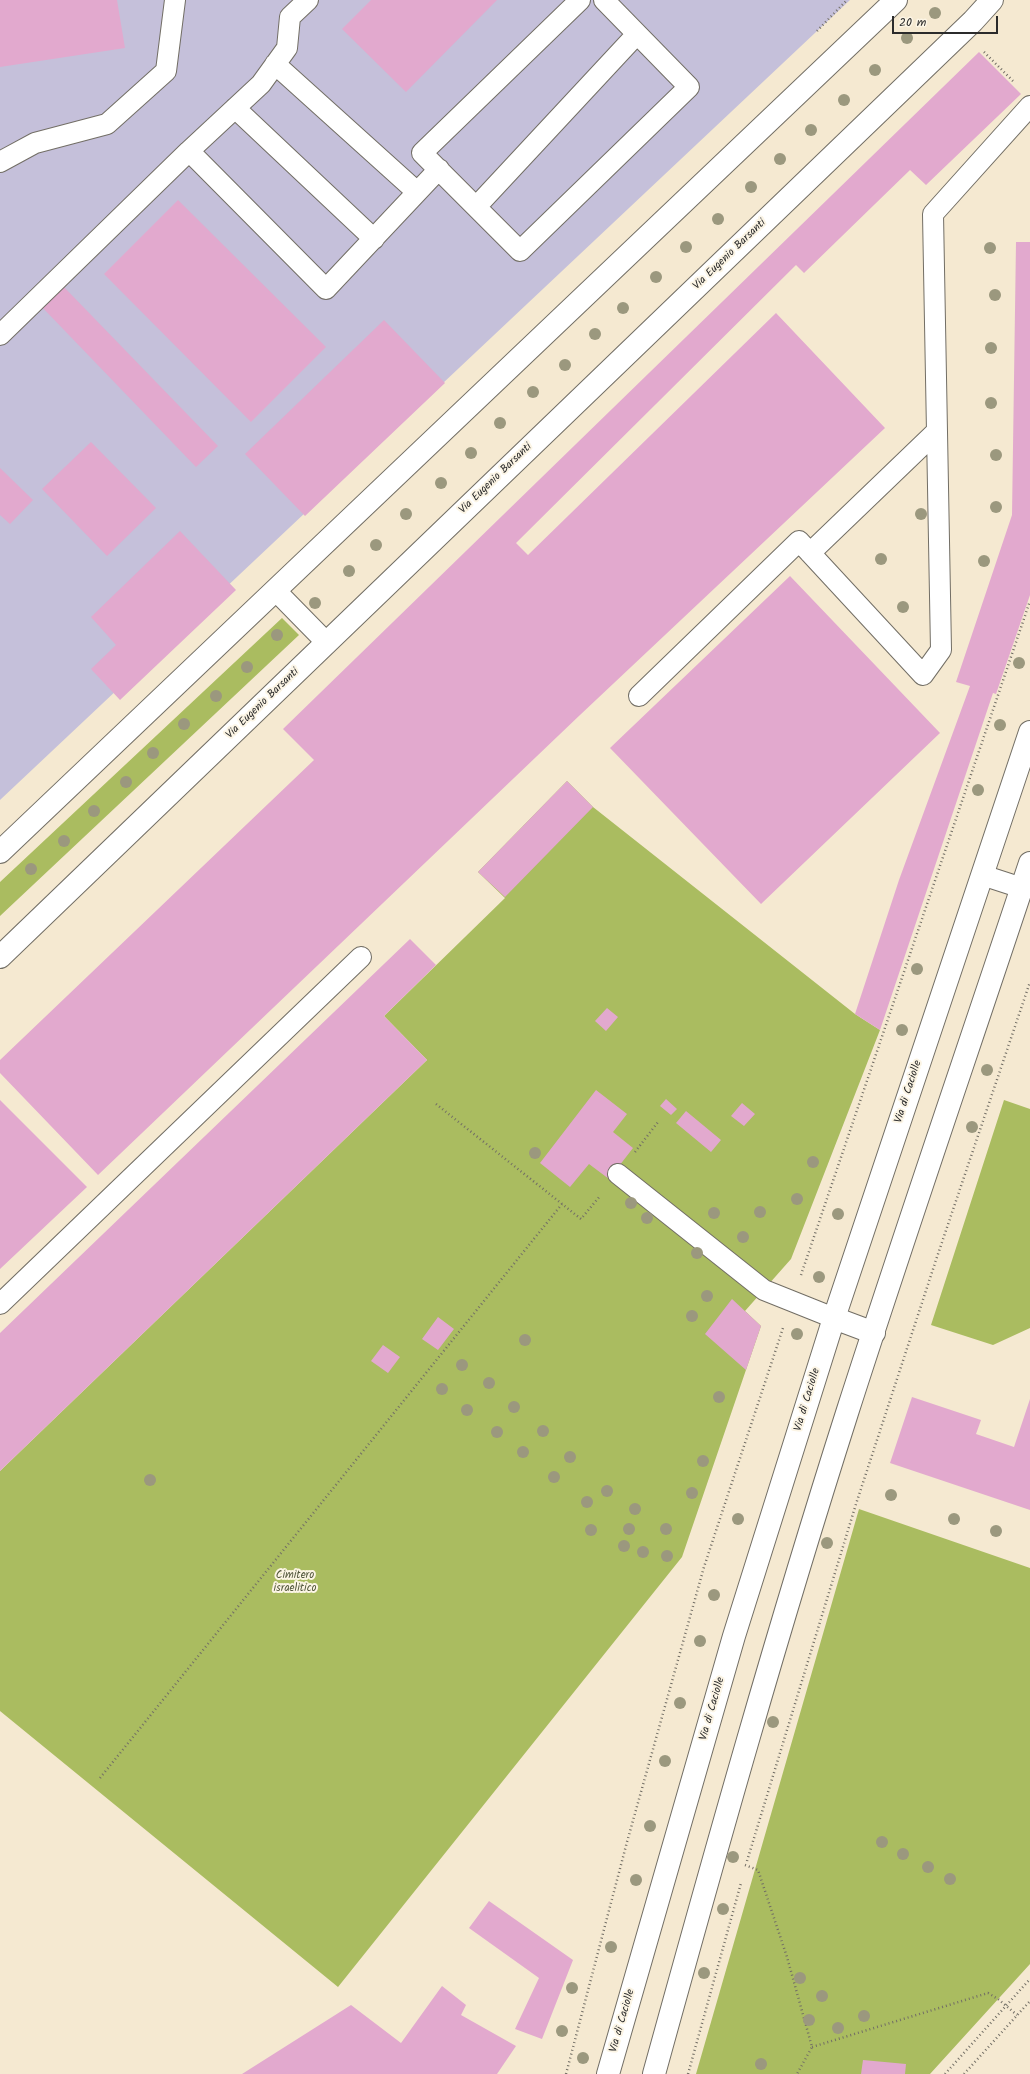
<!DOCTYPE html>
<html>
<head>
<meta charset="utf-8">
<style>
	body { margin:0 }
	#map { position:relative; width:1030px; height:2074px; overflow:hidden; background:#f5e9d1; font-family:Kalam,sans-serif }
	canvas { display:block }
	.scale { position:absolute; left:892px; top:16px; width:106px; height:18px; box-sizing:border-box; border:2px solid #2b2b2b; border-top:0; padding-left:5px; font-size:12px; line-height:14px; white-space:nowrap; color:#2b2b2b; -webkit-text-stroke:3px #fcf5e5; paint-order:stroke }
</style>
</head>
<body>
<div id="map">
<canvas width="1030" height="2074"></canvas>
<div class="scale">20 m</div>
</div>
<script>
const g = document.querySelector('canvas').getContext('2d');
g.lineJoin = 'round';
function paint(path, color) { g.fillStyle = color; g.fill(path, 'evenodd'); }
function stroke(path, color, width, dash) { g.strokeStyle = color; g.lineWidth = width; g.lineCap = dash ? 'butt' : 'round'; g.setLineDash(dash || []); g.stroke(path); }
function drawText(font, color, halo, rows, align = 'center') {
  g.font = font + ' Kalam,sans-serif'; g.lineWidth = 4; g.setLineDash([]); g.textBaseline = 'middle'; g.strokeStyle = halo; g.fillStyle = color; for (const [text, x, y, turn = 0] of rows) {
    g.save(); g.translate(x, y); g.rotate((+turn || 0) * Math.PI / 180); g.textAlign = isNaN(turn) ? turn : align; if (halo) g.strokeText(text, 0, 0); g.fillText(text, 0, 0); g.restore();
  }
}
paint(new Path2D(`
	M0,0H850L0,800Z`), '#c5c0da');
paint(new Path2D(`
	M282,618L299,635L0,916V882Z
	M567,781L593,807L855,1014L880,1030L791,1259L745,1311L761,1326L682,1557L338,1987L0,1711V1471L427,1060L384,1016L505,898L478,872Z
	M1004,1100L1030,1109V1328L993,1345L931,1325Z
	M859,1509L1030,1568V1964L930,2074H696Z`), '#aabc60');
paint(new Path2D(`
	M0,0H117L125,48L0,67Z
	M371,0H497L406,92L342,29Z
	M979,52L1021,94L926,185L910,170L804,273L796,265L516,543L528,555L776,313L885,428L580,715L98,1175L0,1073V1060L314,760L283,729Z
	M178,200L326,347L251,422L104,274Z
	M1016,242H1030V595L996,694L993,693L880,1030L855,1014L899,880L970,686L956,682L1012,515Z
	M62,285L218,446L196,467L40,305Z
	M384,320L445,383L305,516L245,454Z
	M91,442L156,508L107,556L42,489Z
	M0,468L33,500L10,524L0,515Z
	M180,531L236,590L120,700L91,669L116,645L91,617Z
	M790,576L940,733L761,904L610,748Z
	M567,781L593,807L505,897L478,872Z
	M410,939L436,965L384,1016L427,1060L0,1471V1333Z
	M607,1008L618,1017L606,1031L595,1021Z
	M596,1090L627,1114L613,1132L633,1148L609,1179L589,1164L570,1187L540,1163Z
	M666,1099L677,1109L671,1115L660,1106Z
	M0,1100L87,1187L0,1269Z
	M742,1103L755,1114L744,1126L731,1116Z
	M686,1111L721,1140L711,1152L676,1123Z
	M732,1299L761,1326L746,1370L705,1334Z
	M438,1317L454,1329L438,1350L422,1339Z
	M383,1345L400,1357L388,1373L371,1361Z
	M912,1397L981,1420L976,1434L1014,1447L1030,1399V1510L890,1463Z
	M489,1901L573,1960L542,2039L515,2029L539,1978L469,1928Z
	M442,1986L466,2005L461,2015L516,2046L497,2074H242L351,2005L401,2043Z
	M863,2060L906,2064L905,2074H861Z`), '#e2a9ce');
const service = new Path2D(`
	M580,0L422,153L520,251L689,87L604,0
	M275,64L417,192
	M235,108L374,239
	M189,151L326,289L439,169
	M0,162L35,143L107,124L166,71L175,0
	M476,207L637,34
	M0,335L189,151L261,84L287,48L290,17L308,0
	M810,553L937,431
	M276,591L326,642
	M639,696L799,541L923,675L941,650L933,214L1030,106
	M982,875L1022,888
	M618,1174L764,1290L834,1318
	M0,1304L361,957`);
const minor = new Path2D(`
	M0,852L896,0
	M0,957L973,21L992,0
	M834,1318L874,1333
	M608,2074L734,1636L834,1318L1030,732
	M654,2074C715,1853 777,1632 847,1413C906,1229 969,1047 1030,863`);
stroke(service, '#726e65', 22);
stroke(minor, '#726e65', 24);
stroke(new Path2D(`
	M817,31L847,0
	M984,52L1014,82
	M436,1104L581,1219L600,1196
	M635,1152L658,1122
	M801,1275L1030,601
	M100,1778L562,1204
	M747,1861L856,1504L937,1257L1030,982
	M745,1865L758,1870L787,1957L812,2047L797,2074
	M812,2047L988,1993L998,1999L1017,2015
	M566,2074L627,1842L704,1567L783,1328
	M688,2074L741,1883
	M945,2074L1030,1979
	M964,2074L1030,2001`), '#726e65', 2.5, [1, 3]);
stroke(service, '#fff', 20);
stroke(minor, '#fff', 22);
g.fillStyle = '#9b987e';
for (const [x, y] of [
	[935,13],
	[907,38],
	[875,70],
	[844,100],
	[811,130],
	[780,159],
	[751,187],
	[718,219],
	[686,247],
	[990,248],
	[656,277],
	[995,295],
	[623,308],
	[595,334],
	[991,348],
	[565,365],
	[533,392],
	[991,403],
	[500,423],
	[471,453],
	[996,455],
	[441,483],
	[996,507],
	[406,514],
	[921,514],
	[376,545],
	[881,559],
	[984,561],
	[349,571],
	[315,603],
	[903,607],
	[277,635],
	[1019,663],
	[247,667],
	[216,696],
	[184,724],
	[1000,725],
	[153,753],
	[126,782],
	[978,790],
	[94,811],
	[64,841],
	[31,869],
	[917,969],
	[902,1030],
	[987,1070],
	[972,1127],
	[535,1153],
	[813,1162],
	[797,1199],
	[631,1203],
	[760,1212],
	[714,1213],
	[838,1214],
	[647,1218],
	[743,1237],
	[697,1253],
	[819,1277],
	[707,1296],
	[692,1316],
	[797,1334],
	[525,1340],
	[462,1365],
	[489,1383],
	[442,1389],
	[719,1397],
	[514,1407],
	[467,1410],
	[543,1431],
	[497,1432],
	[523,1452],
	[570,1457],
	[703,1461],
	[554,1477],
	[150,1480],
	[607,1491],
	[692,1493],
	[891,1495],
	[587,1502],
	[635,1509],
	[738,1519],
	[954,1519],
	[629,1529],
	[666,1529],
	[591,1530],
	[996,1531],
	[827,1543],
	[624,1546],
	[643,1552],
	[667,1556],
	[714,1595],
	[700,1641],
	[680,1703],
	[773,1722],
	[665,1761],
	[650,1826],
	[882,1842],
	[903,1854],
	[733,1857],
	[928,1867],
	[950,1879],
	[636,1880],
	[723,1909],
	[611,1947],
	[704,1973],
	[800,1978],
	[572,1988],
	[822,1996],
	[864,2016],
	[809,2020],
	[838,2028],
	[562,2031],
	[583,2058],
	[761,2064]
]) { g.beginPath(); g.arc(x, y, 6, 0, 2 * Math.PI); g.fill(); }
drawText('11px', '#2b2b2b', '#fcf5e5', [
	["Via Eugenio Barsanti",730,255,-44],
	["Via Eugenio Barsanti",496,479,-44],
	["Via Eugenio Barsanti",263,704,-44],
	["Via di Caciolle",909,1092,-72],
	["Via di Caciolle",808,1400,-73],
	["Via di Caciolle",713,1709,-74],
	["Via di Caciolle",623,2021,-74]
]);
drawText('11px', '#51563b', '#fcf5e5', [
	["Cimitero",295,1576],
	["israelitico",295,1589]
]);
</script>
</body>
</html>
